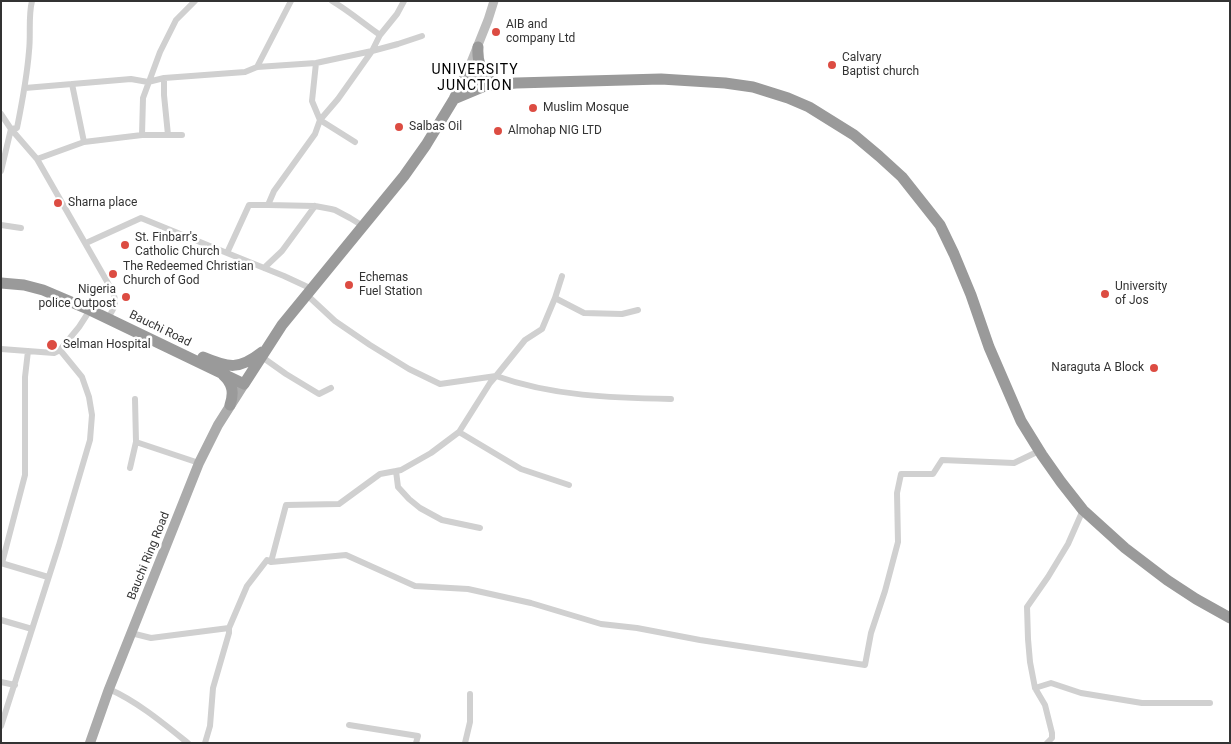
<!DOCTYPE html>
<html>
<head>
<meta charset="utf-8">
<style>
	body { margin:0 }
	#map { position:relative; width:1231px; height:744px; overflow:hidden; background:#fff; font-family:Roboto,sans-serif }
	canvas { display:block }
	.frame { position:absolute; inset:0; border:2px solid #333; pointer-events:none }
</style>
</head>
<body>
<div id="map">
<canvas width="1231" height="744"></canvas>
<div class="frame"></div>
</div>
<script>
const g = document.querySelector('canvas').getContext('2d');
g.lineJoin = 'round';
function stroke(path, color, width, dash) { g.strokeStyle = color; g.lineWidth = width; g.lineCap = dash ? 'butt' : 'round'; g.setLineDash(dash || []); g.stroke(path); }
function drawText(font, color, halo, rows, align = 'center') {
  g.font = font + ' Roboto,sans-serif'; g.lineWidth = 5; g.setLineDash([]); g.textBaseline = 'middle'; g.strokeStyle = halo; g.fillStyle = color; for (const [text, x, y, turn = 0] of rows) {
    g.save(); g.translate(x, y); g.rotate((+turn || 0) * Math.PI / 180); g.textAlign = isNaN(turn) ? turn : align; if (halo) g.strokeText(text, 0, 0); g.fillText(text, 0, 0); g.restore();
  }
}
stroke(new Path2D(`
	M332,1C349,11 364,24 380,35
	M316,63L312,101L320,120L355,142
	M257,67L291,1
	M164,78V95L168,135
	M72,84L84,142
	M25,88L131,79L148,82L164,78L245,72L257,67L316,63L372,51L380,35L397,14L404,1
	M1,114L11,129L17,128C22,103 27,77 29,51C31,35 28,17 32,1
	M142,135H182
	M37,159L84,142L142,135L143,98L160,52L176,20L195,1
	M1,171L11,129L37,159L113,292C116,301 116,305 111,313
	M268,205L315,206L331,209L335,210L350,218L363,226
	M1,225L21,228
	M86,243L141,218L227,253L249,205H268L274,191L315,134L320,120L338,99L372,51L398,44L422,36
	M227,253L284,276L312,289
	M264,268L282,251L315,206
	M562,276L555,298L542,329L525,340L496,376C552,396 612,398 671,399
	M307,295L335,321L370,345L409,369L440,384L496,376L490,383L459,432L521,469L569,485
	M555,298L584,313L622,314L638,310
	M1,349L54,353L60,350
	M262,357L286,374L319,394L331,388
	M135,399L136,442L199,463
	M459,432L431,453L401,470L396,471L398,487L409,499L420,508L442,520L480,528
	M130,468L136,442
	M271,562L286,505L339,504L380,474L396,471
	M1,563L48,577
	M2,563L25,475V377L28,351
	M1,620L32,629
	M131,633L151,638L229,628L247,586L267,560L271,562L346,555L415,586L468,589L531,603L601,624L637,628L700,640L865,665L871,633L885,591L898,542L897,493L901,474H933L942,460L1014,463L1039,451
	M1,682L15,685
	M1035,688L1051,683L1081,693L1142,703H1210
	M109,689C138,702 163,723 188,743
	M349,725L418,736L416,743
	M1,726L59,545L90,440L92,415L89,397L82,377L60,350L79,327L90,310
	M205,743L210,726L213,688L229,633V628
	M465,743L470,722V694
	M1047,743L1052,738V733L1045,705L1035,688L1030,662L1028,639L1027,607L1048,577L1068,544L1083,510`), '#d0d0d0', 6);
stroke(new Path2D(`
	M466,75L488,20L494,1`), '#bdbdbd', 9);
stroke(new Path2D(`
	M90,743L109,689L199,463L218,425L244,384`), '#ababab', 10);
stroke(new Path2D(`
	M478,47C477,62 481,71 491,82
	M454,99L485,86L516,83L661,79L725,83L753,87L788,98L809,107L854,135L879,156L902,177L940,225L954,254L971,295L989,347L1021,421L1042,455L1061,482L1083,510L1125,548L1167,580L1196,599L1230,618
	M1,283L24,285L43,290L90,310L244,384L282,325L404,176L426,145L454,99L466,75L494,83
	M203,357C229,368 239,370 262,352
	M223,375C233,384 234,393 230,405`), '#9a9a9a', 11);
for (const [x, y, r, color] of [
	[496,32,5,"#dc4c42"],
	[832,65,5,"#dc4c42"],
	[533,108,5,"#dc4c42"],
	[399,127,5,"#dc4c42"],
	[498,131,5,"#dc4c42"],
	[58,203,5,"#dc4c42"],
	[125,245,5,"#dc4c42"],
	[113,274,5,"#dc4c42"],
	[349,285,5,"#dc4c42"],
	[1105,294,5,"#dc4c42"],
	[126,297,5,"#dc4c42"],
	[52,345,6,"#dc4c42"],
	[1154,368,5,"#dc4c42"]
]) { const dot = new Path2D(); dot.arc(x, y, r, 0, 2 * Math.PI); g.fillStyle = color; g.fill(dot); stroke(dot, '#fff', 2); }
drawText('12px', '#333', '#fff', [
	["AIB and",506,25],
	["company Ltd",506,39],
	["Calvary",842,58],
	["Baptist church",842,72],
	["Muslim Mosque",543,108],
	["Salbas Oil",409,127],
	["Almohap NIG LTD",508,131],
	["Sharna place",68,203],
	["St. Finbarr's",135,238],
	["Catholic Church",135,252],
	["The Redeemed Christian",123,267],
	["Church of God",123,281],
	["Echemas",359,278],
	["Fuel Station",359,292],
	["University",1115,287],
	["of Jos",1115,301],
	["Nigeria",116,290,"right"],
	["police Outpost",116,304,"right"],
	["Selman Hospital",63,345],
	["Naraguta A Block",1144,368,"right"]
], 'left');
drawText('12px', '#333', '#fff', [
	["Bauchi Road",160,329,26],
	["Bauchi Ring Road",149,556,-68]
]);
g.letterSpacing = '1px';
drawText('14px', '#000', '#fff', [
	["UNIVERSITY",475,70],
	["JUNCTION",475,86]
]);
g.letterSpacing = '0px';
</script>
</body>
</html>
